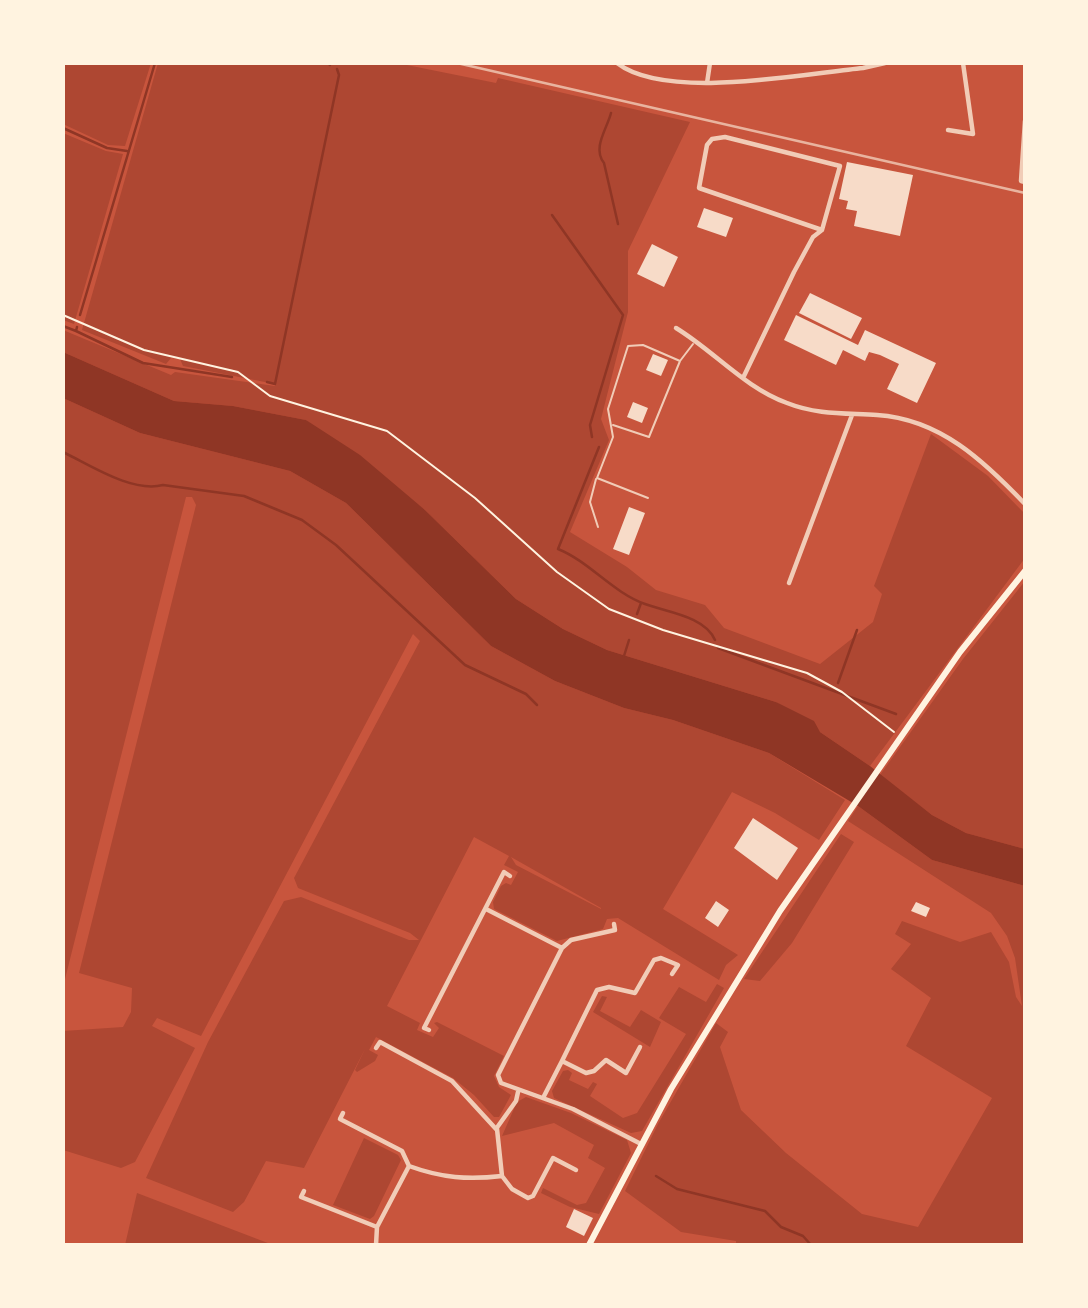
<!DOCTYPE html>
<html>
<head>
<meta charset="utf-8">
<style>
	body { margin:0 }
	#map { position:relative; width:1088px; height:1308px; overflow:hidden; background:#c8553d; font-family:"Open Sans",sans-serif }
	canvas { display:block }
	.frame { position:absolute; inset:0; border:65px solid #fff3e0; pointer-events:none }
</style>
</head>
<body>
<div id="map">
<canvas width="1088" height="1308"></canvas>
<div class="frame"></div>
</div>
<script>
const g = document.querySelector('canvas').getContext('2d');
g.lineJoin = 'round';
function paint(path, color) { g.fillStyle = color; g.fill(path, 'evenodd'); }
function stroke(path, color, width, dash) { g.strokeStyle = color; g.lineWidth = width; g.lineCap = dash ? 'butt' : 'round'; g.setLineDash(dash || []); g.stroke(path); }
paint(new Path2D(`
	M63,63H151L125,146L108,145L63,124Z
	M158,63H397L496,83L498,78L690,122L628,251V312L601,419L609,440L570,532L627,567L656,590L705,605L724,628L820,664L873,622L882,594L874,586L931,434L988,476L1025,514V558L870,766L776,702L607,650L563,629L516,599L425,510L306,420L233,406L174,401L63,352V330L171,375L175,372L275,386V384L183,366L180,359L171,358L166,364L82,330Z
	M63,133L106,151L123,154L74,324L63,320Z
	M63,398L140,433L290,471L346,503L491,646L555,681L624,708L673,720L769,753L845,800L819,840L775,813L732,792L663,909L738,955L726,965L719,980L618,918L607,919L603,929L557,941L494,909L493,902L501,886L506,883L511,885L518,872L504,865L509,856L474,837L387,1006L420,1023L417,1030L433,1037L439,1028L434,1023L437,1022L504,1056L494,1076L499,1087L511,1095L499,1117H494L474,1095L453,1078L376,1037L369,1050L378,1055L375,1061L357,1072L355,1070L365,1049L304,1168L266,1161L244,1202L233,1212L146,1178L208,1042L284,901L301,897L409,940H419L410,933L298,888L294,878L420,641L413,634L201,1036L157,1018L152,1026L195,1048L135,1162L121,1168L63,1150V1031L123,1027L131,1012L132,988L79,973L196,505L192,497H186L63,987ZM511,857L601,908V909L516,865Z
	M1025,581V849L966,833L932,815L880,775L963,659Z
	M858,806L932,860L1025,886V1245H736V1241L681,1232L625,1191L658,1124L716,1023L728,1032L720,1047L741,1110L786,1153L862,1214L918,1227L992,1098L906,1046L931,998L891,969L911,944L895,934L902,921L960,942L991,932L1009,962L1016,997L1022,1006L1015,958L1007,936L991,913L848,821Z
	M841,834L854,842L792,943L760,981L744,979Z
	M717,984L724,988L642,1131L631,1133L554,1098L552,1091L563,1071L568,1070L572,1073L569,1080L588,1089L593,1082L597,1084L590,1096L623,1118L637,1113L686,1034L659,1018L679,987L706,1002Z
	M602,996L607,997L600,1011L630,1027L641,1010L661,1022L650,1047L593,1012Z
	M526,1097L571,1113L627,1140L631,1153L599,1214L570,1207L541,1193L543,1188L577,1205L586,1203L605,1168L588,1158L594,1145L554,1123L502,1136L517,1102Z
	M364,1138L398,1155L401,1160L374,1216L370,1219L333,1205Z
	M137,1193L273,1245H125Z`), '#ae4732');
paint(new Path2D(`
	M63,352L174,401L233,406L306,420L360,455L425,510L516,599L563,629L607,650L776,702L814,721L820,732L870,766L932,815L966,833L1025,849V886L932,860L858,806L769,753L673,720L624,708L555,681L491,646L346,503L290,471L140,433L63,398Z`), '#8f3625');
stroke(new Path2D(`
	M328,63L330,65
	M611,113C607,129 592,148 604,163L618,224
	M63,128L107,148L127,151
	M552,215L623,315L590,425L592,437
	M80,315L155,63
	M63,326L76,331L77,327
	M76,331L143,363L232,377
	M267,382L275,384L339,75L337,69
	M599,447L558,549C590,562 612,592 645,604C666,612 705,616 715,640
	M63,452C90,465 132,493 163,485L244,496L302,520L336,545L465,665L526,694L537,705
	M637,614L641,603
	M718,648L896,714
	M624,656L629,640
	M838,683L857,630
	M656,1176L677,1189L765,1211L781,1227L803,1236L811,1245`), '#8f3625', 2.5);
paint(new Path2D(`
	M847,162L913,175L900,236L854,226L857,211L846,209L848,201L839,199Z
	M704,208L733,218L726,237L697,227Z
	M652,244L678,257L664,287L637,274Z
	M810,293L862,318L851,339L799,313Z
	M796,315L858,345L865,330L936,363L917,403L887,389L899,364L880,355L869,352L865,361L843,350L836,365L784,340Z
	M653,354L668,360L661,376L646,370Z
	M633,402L648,408L642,423L627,417Z
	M629,507L645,513L629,555L613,549Z
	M753,818L798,848L777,880L734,848Z
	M716,901L729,910L718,927L705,918Z
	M916,902L930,908L926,917L911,911Z
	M574,1209L593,1218L584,1236L566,1227Z`), '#f7dbc8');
stroke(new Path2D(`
	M63,315L144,350L238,372L270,396L387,431L475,498L557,572L609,609L663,630L807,673L842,692L894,732`), '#fff3e0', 2);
stroke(new Path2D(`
	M613,425L649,437L680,361L693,344
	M596,479L590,502L598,527
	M648,498L597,478L613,437L608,409L628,346L643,345L680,361`), '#f1ccb7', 2);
stroke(new Path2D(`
	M617,63C666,101 802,74 863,68L885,63
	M707,83L710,63
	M1025,121L1021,181L1025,182
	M948,130L973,134L963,63
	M676,328C714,351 745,388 787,403C817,415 846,413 877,415C940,419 984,461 1025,504
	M743,378L794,272L813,237L822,230L840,166L725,137L712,139L707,145L699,188L822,230
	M789,583L852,415
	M486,909L562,948
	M614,924L615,930L571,940L562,948L498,1075L501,1083L573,1109L641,1144
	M429,1030L424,1028L504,872L510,876
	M376,1048L380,1042L452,1081L496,1129L516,1101L518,1092
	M562,1061L597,990L609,987L635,993L654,960L661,958L678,965L672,974
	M543,1098L562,1061L586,1073L594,1071L606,1060L626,1073L640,1047
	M343,1113L340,1119L402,1151L409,1166L377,1227L376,1245
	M409,1166C442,1178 468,1180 502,1176L497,1129
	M502,1176L512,1189L528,1198L533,1196L553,1158L576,1170
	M304,1191L301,1197L377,1227`), '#f1ccb7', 4.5);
stroke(new Path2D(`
	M589,1245L671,1089L780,911L960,652L1025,571`), '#fff3e0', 6);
stroke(new Path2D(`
	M457,63L1025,193`), '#e9b49f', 2.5);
</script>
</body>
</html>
